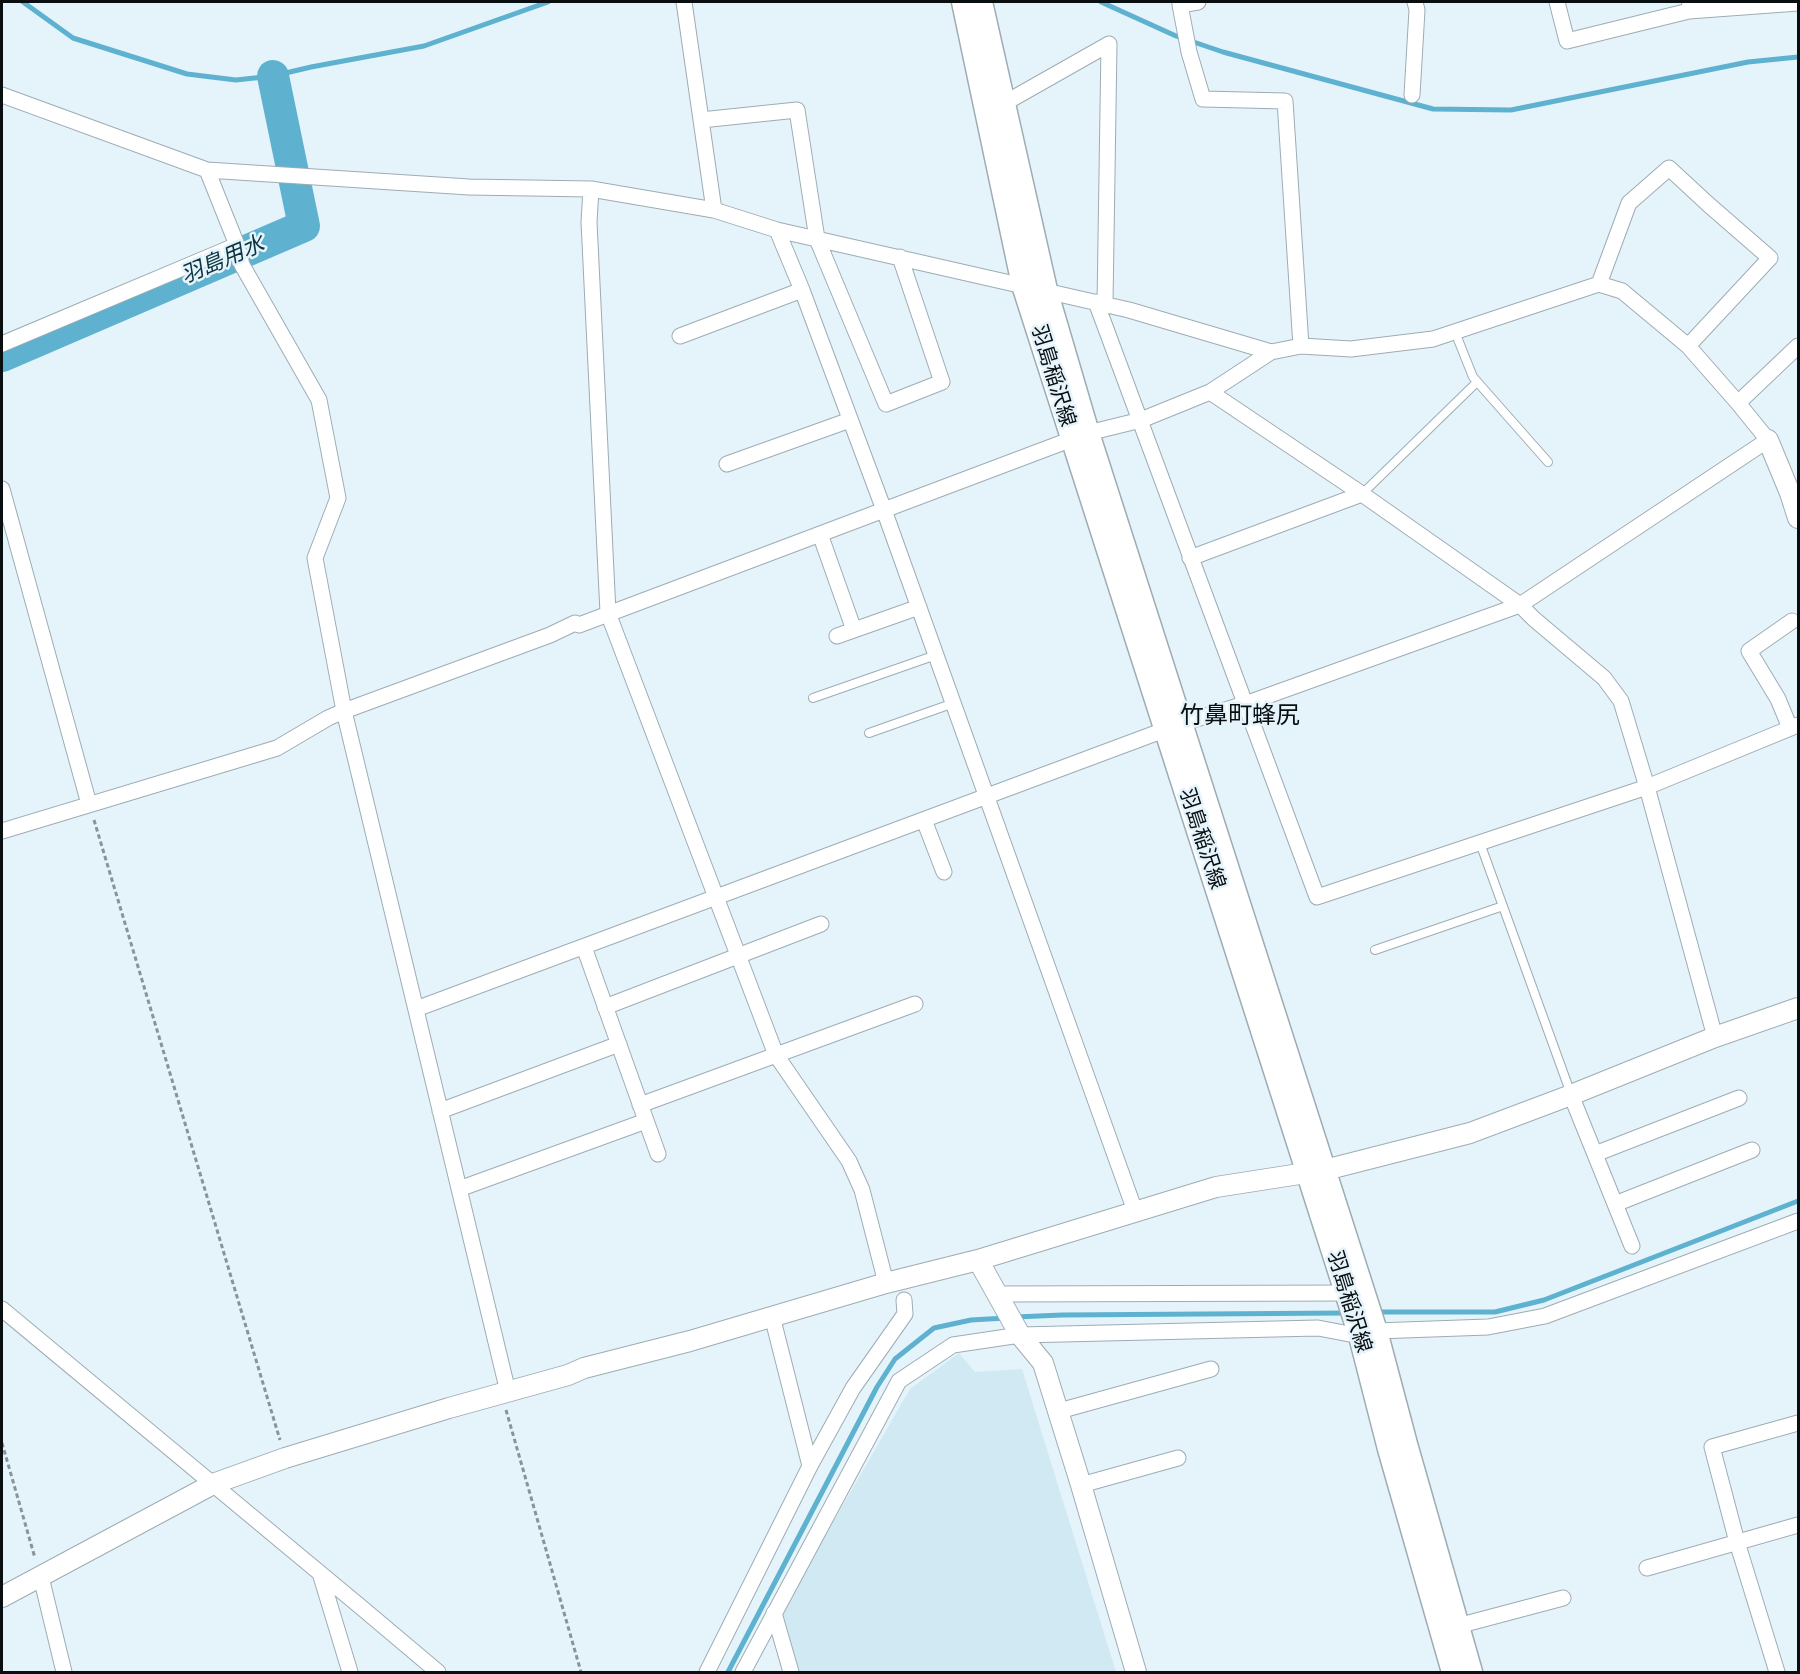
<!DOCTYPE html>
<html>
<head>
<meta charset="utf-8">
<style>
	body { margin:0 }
	#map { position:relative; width:1800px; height:1674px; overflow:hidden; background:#e5f4fb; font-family:"Roboto Condensed",sans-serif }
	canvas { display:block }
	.frame { position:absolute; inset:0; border:3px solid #090e10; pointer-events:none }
</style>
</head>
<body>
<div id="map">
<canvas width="1800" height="1674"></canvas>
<div class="frame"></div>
</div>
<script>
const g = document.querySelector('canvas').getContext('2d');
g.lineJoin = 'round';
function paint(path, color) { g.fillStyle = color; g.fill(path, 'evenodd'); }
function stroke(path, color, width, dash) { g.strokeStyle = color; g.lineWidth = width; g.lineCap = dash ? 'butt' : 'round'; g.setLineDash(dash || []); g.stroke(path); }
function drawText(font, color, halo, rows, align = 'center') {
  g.font = font + ' "Roboto Condensed","Noto Sans JP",sans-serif'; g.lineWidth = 5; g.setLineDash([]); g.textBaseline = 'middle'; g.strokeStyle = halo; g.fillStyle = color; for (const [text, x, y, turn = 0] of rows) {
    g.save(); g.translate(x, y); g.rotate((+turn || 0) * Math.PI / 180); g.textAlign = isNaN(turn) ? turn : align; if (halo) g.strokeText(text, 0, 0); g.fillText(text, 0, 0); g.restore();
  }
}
paint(new Path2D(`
	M959,1353L975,1372L1022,1369L1116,1672H797L780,1614L910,1389Z`), '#d1e9f3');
stroke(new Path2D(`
	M23,2L73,38L187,74L236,80L273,76L311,67L424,46L548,2
	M1101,2L1176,36L1223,52L1433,109L1511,110L1748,62L1798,57
	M1375,1312H1495L1544,1300L1798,1201
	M1015,1317L1062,1315L1345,1313
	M728,1672L877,1387L895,1359L934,1328L971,1320L1006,1318`), '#5eb2d0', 5);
stroke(new Path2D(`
	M2,356L304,226L273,76`), '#5eb2d0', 32);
const service = new Path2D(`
	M1455,332L1473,377L1548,462
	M1362,494L1477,382
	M813,698L936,655
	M869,733L954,703
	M1480,843L1571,1094
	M1375,950L1503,906`);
const minor = new Path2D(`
	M684,2L714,210
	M1180,2V5L1198,2
	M1557,2L1567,41L1689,11L1690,2
	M1180,5L1189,52L1203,99L1285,101L1301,346
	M1689,11L1798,3
	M2,95L207,170L469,187L591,189L714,210L777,230L1129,310L1271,352
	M1412,95L1417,10L1415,2
	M1003,104L1109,44L1105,304
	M701,120L797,110L817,239L886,404L942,382L900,257
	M591,189L589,222L608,613L776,1055L849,1161L862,1190L886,1283
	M777,230L802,290L884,510L1135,1211
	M237,245L242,265L319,400L338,498L315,558L344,711L508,1392
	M1599,284L1629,203L1669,168L1709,205L1770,258L1688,346
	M1096,302L1317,897L1647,787L1798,725
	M680,336L802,290
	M2,344L237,245L207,170
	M1210,392L1362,494L1520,605L1534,619L1604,678L1621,701L1647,787L1715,1037
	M1738,403L1798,346
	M727,464L850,420
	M2,489L89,804
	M820,534L854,630
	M1190,558L1362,494
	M837,636L919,607
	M1790,728L1778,699L1749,651L1792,621
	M924,820L944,872
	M2,831L277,748L328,718L344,711L550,635L575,623L579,625L1088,433L1141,420L1210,392L1271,352L1301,346L1351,349L1433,339L1599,284L1622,291L1688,346L1738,403L1768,440L1520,605L1245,704L1183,723L416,1009
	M584,947L658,1154
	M605,1007L821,924
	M1571,1095L1632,1246
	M640,1105L915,1004
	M440,1111L619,1044
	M1595,1154L1739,1098
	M459,1189L646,1121
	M1615,1204L1752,1150
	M997,1294L1354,1293
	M2,1309L362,1608L438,1672
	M1059,1411L1211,1369
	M810,1466L853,1388L905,1314L904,1300
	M1081,1485L1178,1458
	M1647,1568L1798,1525
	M320,1573L350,1672
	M41,1577L64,1672
	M774,1613L791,1672
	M1450,1628L1563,1598
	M707,1672L810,1466L772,1316
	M743,1672L899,1381L953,1345L1020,1335L1318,1328L1360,1336L1376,1331L1488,1327L1545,1316L1798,1221
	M1777,1672L1737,1542L1712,1447L1798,1423`);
const tertiary = new Path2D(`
	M1768,440L1790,493L1798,518
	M978,1260L1020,1335L1043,1363L1081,1485L1136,1672
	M2,1597L213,1484L285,1458L449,1408L568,1375L584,1368L690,1341L886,1283L978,1260L1216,1187L1325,1170L1470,1133L1571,1095L1715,1037L1798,1008`);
const secondary = new Path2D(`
	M963,2L1023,285L1360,1336L1389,1449L1453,1672
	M981,2L1046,290L1088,433L1376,1331L1406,1444L1471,1672`);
stroke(service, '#9eacb3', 10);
stroke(minor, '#9eacb3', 17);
stroke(tertiary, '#9eacb3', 22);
stroke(secondary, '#9eacb3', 25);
stroke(new Path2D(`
	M94,820L280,1440
	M506,1410L581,1672
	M2,1443L35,1558`), '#899499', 3, [4.5, 3]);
stroke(service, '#fff', 8);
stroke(minor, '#fff', 15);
stroke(tertiary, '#fff', 20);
stroke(secondary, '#fff', 22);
drawText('21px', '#090e10', '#e5f4fb', [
	["羽島稲沢線",1052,376,73],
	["羽島稲沢線",1201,839,72],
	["羽島稲沢線",1348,1302,73]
]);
drawText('italic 22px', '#0b3340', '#e5f4fb', [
	["羽島用水",223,261,-23]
]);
drawText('24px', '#090e10', '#e5f4fb', [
	["竹鼻町蜂尻",1240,717]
]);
</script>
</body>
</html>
